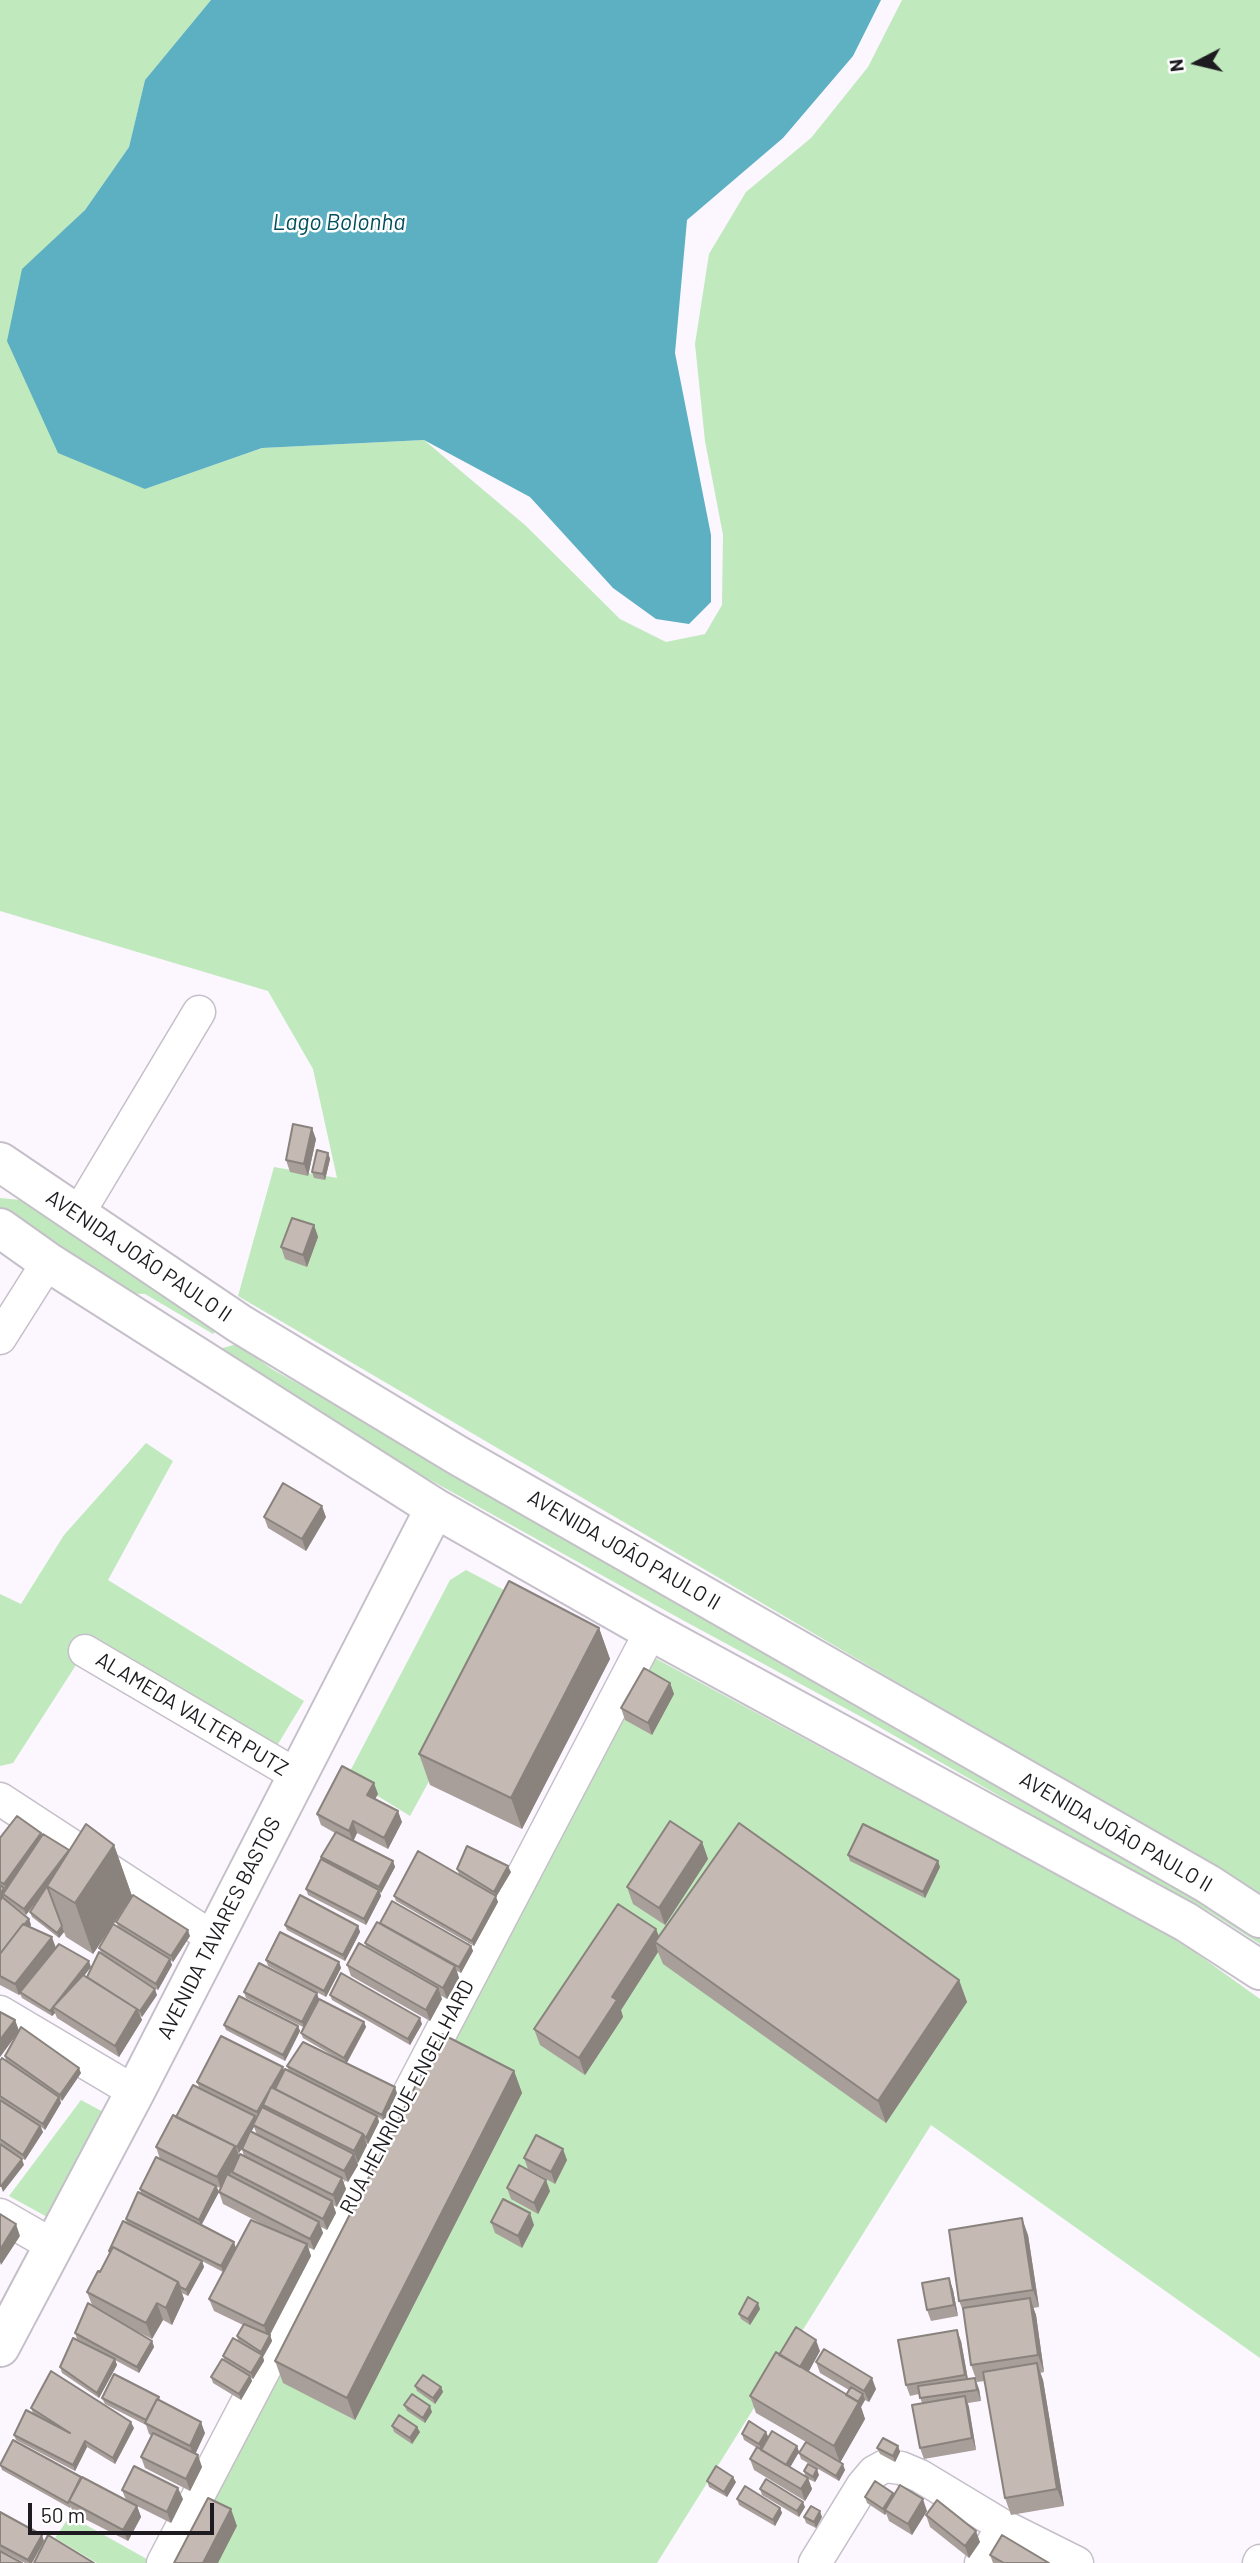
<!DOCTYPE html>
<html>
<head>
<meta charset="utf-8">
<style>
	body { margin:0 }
	#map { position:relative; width:1260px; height:2563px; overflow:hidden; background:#fcf6ff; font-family:Barlow,sans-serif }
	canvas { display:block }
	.north { position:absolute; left:1162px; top:28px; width:70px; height:70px; -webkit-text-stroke:5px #fff; paint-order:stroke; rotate:263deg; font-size:19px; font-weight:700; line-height:28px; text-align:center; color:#1d1b1f }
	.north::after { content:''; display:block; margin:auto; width:24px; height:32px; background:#1d1b1f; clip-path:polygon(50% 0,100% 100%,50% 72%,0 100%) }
	.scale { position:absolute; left:28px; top:2503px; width:186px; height:32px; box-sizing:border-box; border:4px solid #1d1b1f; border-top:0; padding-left:9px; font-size:21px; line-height:24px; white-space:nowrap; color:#1d1b1f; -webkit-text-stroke:5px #fff; paint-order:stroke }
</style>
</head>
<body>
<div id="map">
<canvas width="1260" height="2563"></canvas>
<div class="north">N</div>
<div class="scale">50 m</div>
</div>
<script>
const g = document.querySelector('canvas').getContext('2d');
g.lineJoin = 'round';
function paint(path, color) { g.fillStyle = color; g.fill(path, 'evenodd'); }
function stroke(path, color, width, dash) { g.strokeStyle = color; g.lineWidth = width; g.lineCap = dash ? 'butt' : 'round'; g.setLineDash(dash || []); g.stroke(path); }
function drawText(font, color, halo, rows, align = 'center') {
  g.font = font + ' Barlow,sans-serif'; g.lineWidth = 5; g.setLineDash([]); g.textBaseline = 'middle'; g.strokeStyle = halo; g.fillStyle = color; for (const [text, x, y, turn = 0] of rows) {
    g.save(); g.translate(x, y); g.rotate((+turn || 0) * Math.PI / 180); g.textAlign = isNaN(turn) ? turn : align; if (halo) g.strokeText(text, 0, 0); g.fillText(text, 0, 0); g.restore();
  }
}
paint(new Path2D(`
	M0,0H211L145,80L129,147L85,210L22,270L145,489L262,448L424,440L525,525L620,619L666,642L705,634L722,605L723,535L705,441L695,344L709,254L746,192L811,138L868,67L902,0H1260V1895L238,1296L274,1167L337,1178L313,1069L268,991L0,911Z
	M0,1198L31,1201L221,1326L213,1334L145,1294L115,1293L0,1216Z
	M237,1344L272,1369L1260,1927V1944L1208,1911L1064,1833L867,1720L677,1617L342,1431L219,1349Z
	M146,1443L173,1461L108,1580L304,1701L269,1759L85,1651L13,1763L0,1766V1594L21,1604L64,1535Z
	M466,1570L527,1602L410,1816L347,1777L450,1580Z
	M640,1650L1178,1940L1260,1999V2358L931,2125L657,2563H165Z
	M81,2100L107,2114L49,2218L9,2196Z
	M70,2516L154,2563H97L55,2538Z`), '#c0e9bd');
paint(new Path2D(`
	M211,0H881L853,56L783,138L687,220L675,353L711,535V602L689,624L656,619L613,588L530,497L424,440L262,448L145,489L58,453L7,341L22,269L85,210L129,147L145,80Z`), '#5cb0c1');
const minor = new Path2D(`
	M78,1214L199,1012
	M0,1338L48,1262
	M85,1651L298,1776
	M0,1799L213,1938
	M0,2012L135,2092
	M0,2215L54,2246
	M163,2563L651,1631
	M815,2563L863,2485L874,2472L885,2466L901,2468L920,2476L1003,2526L1077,2563
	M981,2563L1003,2526
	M1259,2563L1260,2561`);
const major = new Path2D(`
	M0,1162L240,1324L457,1455L1208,1884L1260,1918
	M0,1228L48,1262L435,1508L651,1631L1186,1922L1260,1970
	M0,2347L135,2092L435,1508`);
stroke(minor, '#c5bfc9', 35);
stroke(major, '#c5bfc9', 42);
stroke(minor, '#fff', 32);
stroke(major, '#fff', 38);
paint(new Path2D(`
	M316,1139L308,1176L290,1172L286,1160Z
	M328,1153L330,1159L325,1180L314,1178L312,1172Z
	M314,1225L318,1237L307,1267L285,1259L281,1247Z
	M264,1517H326L306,1551L268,1528Z
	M599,1628L610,1659L522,1829L430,1785L419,1754Z
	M670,1683L674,1694L652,1735L625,1720L621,1708Z
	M378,1794L375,1799L402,1822L388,1849L357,1833L353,1841L393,1861L395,1867L381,1893L380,1892L381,1896L366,1925L308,1895L306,1889L322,1860L321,1857L335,1833L321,1825L317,1814Z
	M41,1833L42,1836L69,1850V1851L114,1845L132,1896L114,1924L118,1926L116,1922L190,1936L173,1962L170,1960L172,1965L158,1990L101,1953L99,1948L111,1927L93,1954L66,1937L64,1932L59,1938L32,1917L30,1912L47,1887L26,1915L5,1899L4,1897L3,1898L29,1919L31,1925L29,1927L56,1948L91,1967L84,1975L87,1977L157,1995L142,2017L140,2015L142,2020L119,2057L57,2018L55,2013L52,2016L22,1998L20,1994L19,1995L0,1985V1838Z
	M702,1842L708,1859L665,1925L633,1904L627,1887Z
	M848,1855L940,1867L925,1898L850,1861Z
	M457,1869L511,1872L496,1897L498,1902L474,1946L396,1901L394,1896L459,1874Z
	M285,1925L358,1926L360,1932L345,1961L287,1930Z
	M659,1936L959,1980L967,2002L886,2123L663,1964L658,1952L621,2010L623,2017L585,2075L540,2045L534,2029Z
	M365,1943L471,1946L473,1951L461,1973L457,1971L459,1978L447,1999L440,1995L442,1999L430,2021L351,1976L347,1965L366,1947Z
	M266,1960L339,1962L341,1968L326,1997L268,1966Z
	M244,1992L319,1999L364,2022L366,2027L347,2063L397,2093L384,2121L378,2117L379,2122L368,2144L366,2143L367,2145L358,2163L357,2162L358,2165L348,2182L342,2179L346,2189L337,2207L333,2205L336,2213L327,2230L321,2227L323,2233L314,2250L308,2247L311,2256L270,2335L272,2341L263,2357L264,2361L253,2379L251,2378L252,2381L241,2400L213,2383L211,2377L224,2360L223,2356L238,2341L237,2336L243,2325L214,2311L209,2299L278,2232L223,2204L219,2192L221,2188L217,2187L219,2192L201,2225L234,2242L223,2272L202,2261L204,2267L188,2296L182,2293L184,2299L172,2325L163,2320L152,2339L128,2327L152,2341L154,2347L139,2373L115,2360L117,2365L99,2398L62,2373L60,2367L102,2352L77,2339L75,2333L92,2305L87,2292L100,2272L110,2253L109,2251L127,2223L126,2219L141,2194L140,2189L160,2159L156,2147L176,2117L199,2087L197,2082L289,2071L287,2066L342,2061L303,2038L301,2033L303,2027L246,1998ZM254,2127L257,2135L251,2132ZM242,2149L244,2157L239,2156L238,2153H239Z
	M330,1995L422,2024L410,2045L332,2000Z
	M0,2012L15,2020L19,2031L81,2073L62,2101L60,2099L61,2103L45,2130L41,2127L43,2132L25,2160L0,2144V2061H6L5,2056L17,2034L0,2057Z
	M224,2025L298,2026L300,2031L285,2061L226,2030Z
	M514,2071L522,2093L355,2420L283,2383L275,2361Z
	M524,2158L567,2160L555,2184L528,2169Z
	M507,2188L550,2191L538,2214L511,2199Z
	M491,2222L534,2225L522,2248L495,2233Z
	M1028,2235L1039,2307L1033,2308L1036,2315L1044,2372L1040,2373L1043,2380L1064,2506L1011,2515L1005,2498L985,2381L977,2382L971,2365L964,2313L959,2301Z
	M949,2278L953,2290L958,2316L931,2321L927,2310Z
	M760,2309L750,2325L741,2319L739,2314Z
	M961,2341L968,2379L979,2389L981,2401L968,2403L976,2450L924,2459L920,2448L922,2403L919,2394L910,2396L906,2385Z
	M820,2351L808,2372L846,2395L849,2390L820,2373L816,2362L876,2389L869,2402L865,2400L861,2407L865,2419L840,2462L845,2470L839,2481L801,2459L799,2453L806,2442L756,2413L750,2396L779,2355Z
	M415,2386L441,2387L443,2392L435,2404L417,2391Z
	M102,2398L161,2401L205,2433L195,2454L202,2467L190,2491L145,2468L141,2457L152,2436L149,2434L146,2425L105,2404Z
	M404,2405L432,2412L425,2423L407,2411Z
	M31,2408L134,2428L115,2464L87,2447L75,2471L16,2440L14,2435L33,2413Z
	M392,2426L420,2432L412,2444L394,2432Z
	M742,2434L768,2437L797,2446L799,2452L790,2467L805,2476L804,2471L819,2475L815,2482L808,2479L812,2489L805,2501L754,2470L750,2459L757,2448L744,2440Z
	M898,2446L900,2452L895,2462L880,2454L877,2448Z
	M0,2464L81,2477L126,2500L122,2490L183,2499L171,2523L137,2506L141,2517L128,2541L73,2513L71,2507L70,2508L2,2470Z
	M707,2481L736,2482L727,2497L709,2487Z
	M760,2489L805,2507L799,2517L762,2495Z
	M893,2493L894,2495L927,2511L912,2535L889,2521L886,2513L885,2515L867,2503L865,2497Z
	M737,2499L780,2508L782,2513L775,2526L739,2505Z
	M0,2512L44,2541L32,2563H25L0,2550Z
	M926,2515L980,2542L969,2558L930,2527Z
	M804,2517H822L816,2528L806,2523Z
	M990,2555L1049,2563H993Z`), '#a99f9a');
paint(new Path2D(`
	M312,1128L316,1139L308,1176L304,1164Z
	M328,1153L330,1159L325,1180L323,1174Z
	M314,1225L318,1237L307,1267L303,1255Z
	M322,1506L326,1517L306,1551L302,1539Z
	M599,1628L610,1659L522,1829L511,1798Z
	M670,1683L674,1694L652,1735L648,1723Z
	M374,1783L378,1794L371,1806L367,1795Z
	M398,1811L402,1822L388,1849L384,1838Z
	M353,1821L357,1833L353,1842L349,1831Z
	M41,1833L43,1839L6,1890L4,1884Z
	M702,1842L708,1859L665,1925L659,1908Z
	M114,1845L132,1896L93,1954L75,1903Z
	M69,1850L71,1855L26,1915L24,1909Z
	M393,1861L395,1867L381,1893L379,1887Z
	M938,1861L940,1867L925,1898L923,1892Z
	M508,1866L511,1872L496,1897L498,1902L474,1946L472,1941L496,1896L494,1892Z
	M4,1888L6,1893L3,1894L4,1897L0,1903V1894Z
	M379,1890L381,1896L366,1925L364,1919Z
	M29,1919L31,1925L0,1962V1954Z
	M62,1926L64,1932L59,1938L57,1933Z
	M358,1926L360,1932L345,1961L343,1955Z
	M656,1929L663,1946L655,1942L658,1952L621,2010L623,2017L585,2075L579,2058L612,1997Z
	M188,1930L190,1936L173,1962L171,1956Z
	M52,1937L56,1948L19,1995L15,1984Z
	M471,1946L473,1951L461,1973L459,1967Z
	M170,1959L172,1965L158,1990L156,1984Z
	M89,1961L91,1967L58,2010L53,2007Z
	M339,1962L341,1968L326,1997L324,1991Z
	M455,1966L459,1978L447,1999L443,1988Z
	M959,1980L967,2002L886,2123L878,2101Z
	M438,1988L442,1999L430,2021L426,2010Z
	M155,1989L157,1995L142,2017L140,2011Z
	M317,1993L319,1999L304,2028L302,2022Z
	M53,2007L55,2013L52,2016L50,2011Z
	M137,2009L142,2020L119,2057L115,2046Z
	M420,2018L422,2024L410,2045L408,2039Z
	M15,2020L19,2031L0,2057V2040Z
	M364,2022L366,2027L346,2064L344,2058Z
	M298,2026L300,2031L285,2061L283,2055Z
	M283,2067L285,2073L266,2106L263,2105L264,2109L260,2118L257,2112Z
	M79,2068L81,2073L62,2101L60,2095Z
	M514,2071L522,2093L355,2420L347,2398Z
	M395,2087L397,2093L384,2121L382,2115Z
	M59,2097L61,2103L45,2130L43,2124Z
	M255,2116L257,2121L253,2125L254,2127L239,2153L237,2147Z
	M377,2116L379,2122L368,2144L366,2138Z
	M40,2126L43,2132L25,2160L23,2155Z
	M363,2134L367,2145L358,2163L354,2151Z
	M235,2146L240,2157L221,2189L217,2177Z
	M563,2149L567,2160L555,2184L551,2172Z
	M354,2154L358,2165L348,2182L344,2171Z
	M22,2159L24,2165L3,2192L1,2186Z
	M342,2178L346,2189L337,2207L333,2195Z
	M546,2180L550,2191L538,2214L534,2203Z
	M216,2186L219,2192L201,2226L199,2220Z
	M332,2201L336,2213L327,2230L323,2219Z
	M530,2213L534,2225L522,2248L518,2236Z
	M1022,2218L1028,2235L1039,2307L1033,2290Z
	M319,2222L323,2233L314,2250L310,2239Z
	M16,2224L20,2236L1,2265L0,2262V2250Z
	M234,2242L236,2248L223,2272L221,2266Z
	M307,2244L311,2256L268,2338L264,2326Z
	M202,2261L204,2267L188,2296L186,2290Z
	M949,2278L953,2290L958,2316L954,2305Z
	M178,2282L184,2299L172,2325L166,2308Z
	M1030,2298L1036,2315L1044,2372L1038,2355Z
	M157,2303L163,2320L152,2339L146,2323Z
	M758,2303L760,2309L750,2325L748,2319Z
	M957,2330L961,2341L969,2386L965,2375Z
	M270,2335L272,2341L263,2357L264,2361L253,2379L251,2373L262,2355L261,2352Z
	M816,2340L820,2351L803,2382L799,2370Z
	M152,2341L154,2347L139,2373L137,2367Z
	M115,2359L117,2365L99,2398L97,2393Z
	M1037,2363L1043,2380L1064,2506L1057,2489Z
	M250,2376L252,2381L241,2400L239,2394Z
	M872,2378L876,2389L869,2402L864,2391Z
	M975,2378L979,2389L981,2401L977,2390Z
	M441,2387L443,2392L435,2404L433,2398Z
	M863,2394L865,2400L861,2407L865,2419L840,2463L834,2446Z
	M965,2396L969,2407L976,2450L972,2438Z
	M430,2406L432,2412L425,2423L423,2418Z
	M131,2422L134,2428L115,2464L113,2458Z
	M201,2422L205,2433L194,2457L190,2446Z
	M417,2427L420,2432L412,2444L410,2438Z
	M766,2432L769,2438L761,2450L759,2444Z
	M85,2441L87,2447L75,2471L73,2465Z
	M797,2446L799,2452L788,2471L786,2465Z
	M898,2446L900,2452L895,2462L893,2456Z
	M198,2455L202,2467L190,2491L186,2479Z
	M843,2464L845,2470L839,2481L836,2476Z
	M817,2469L819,2475L815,2482L813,2477Z
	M733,2477L736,2482L727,2497L724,2492Z
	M808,2478L812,2489L805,2501L801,2489Z
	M178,2488L183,2499L171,2523L167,2512Z
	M893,2493L895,2499L885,2510L886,2513L885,2515L883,2509Z
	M923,2499L927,2511L912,2535L908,2524Z
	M803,2502L805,2507L799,2517L797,2511Z
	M137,2506L141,2517L128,2541L123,2530Z
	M780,2508L782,2513L775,2526L773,2520Z
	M231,2509L237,2526L218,2563H203Z
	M820,2511L822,2517L816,2528L814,2522Z
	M976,2531L980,2542L969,2558L965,2546Z
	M42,2535L44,2541L32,2563H29L28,2560Z`), '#89827d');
const building = new Path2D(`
	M293,1124L312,1128L304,1164L286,1160Z
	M317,1150L328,1153L323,1174L312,1172Z
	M292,1218L314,1225L303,1255L281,1247Z
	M283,1483L322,1506L302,1539L264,1517Z
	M509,1581L599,1628L511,1798L419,1754Z
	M644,1668L670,1683L648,1723L621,1708Z
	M342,1766L374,1783L367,1795L398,1811L384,1838L353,1821L349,1831L317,1814Z
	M17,1816L41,1833L4,1884L0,1882V1838Z
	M670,1821L702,1842L659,1908L627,1887Z
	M739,1823L959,1980L878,2101L655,1942Z
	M86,1824L114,1845L75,1903L47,1886Z
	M863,1824L938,1861L923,1892L848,1855Z
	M336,1832L393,1861L379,1887L321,1857Z
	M43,1834L69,1850L24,1909L3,1894Z
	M467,1846L508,1866L494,1892L457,1869Z
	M418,1851L496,1896L472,1941L394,1896Z
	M321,1859L379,1890L364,1919L306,1889Z
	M0,1885L4,1888L0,1894Z
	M47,1886L62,1926L57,1933L30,1912Z
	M133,1895L188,1930L171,1956L116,1922Z
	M300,1895L358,1926L343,1955L285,1925Z
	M2,1897L29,1919L24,1925L23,1924L0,1954V1901Z
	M392,1901L471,1946L459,1967L380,1923Z
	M618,1904L656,1929L612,1997L617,2000L579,2058L534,2029Z
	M377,1922L455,1966L443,1988L365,1943Z
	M23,1924L52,1937L15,1984L0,1976V1954Z
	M113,1924L170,1959L156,1984L99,1948Z
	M280,1932L339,1962L324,1991L266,1960Z
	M359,1943L438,1988L426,2010L347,1965Z
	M59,1944L89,1961L50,2011L20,1992Z
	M99,1952L155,1989L140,2011L87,1977Z
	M259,1963L317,1993L302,2022L244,1992Z
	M341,1973L420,2018L408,2039L330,1995Z
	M83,1975L137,2009L115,2046L53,2007Z
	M239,1996L298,2026L283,2055L224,2025Z
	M319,1999L364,2022L344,2058L301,2033Z
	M0,2012L15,2020L0,2040Z
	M21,2027L79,2068L60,2095L5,2056Z
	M442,2034L514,2071L347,2398L275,2361Z
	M221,2036L283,2067L257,2112L197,2082Z
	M303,2042L395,2087L382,2115L287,2066Z
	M2,2058L59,2097L43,2124L0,2096V2061Z
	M285,2069L377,2116L366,2138L363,2134L275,2089Z
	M193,2085L255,2116L237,2147L176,2117Z
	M271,2087L363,2134L354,2151L263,2105Z
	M0,2100L40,2126L23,2155L0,2139Z
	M262,2107L354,2154L344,2171L253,2125Z
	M173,2115L235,2146L217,2177L156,2147Z
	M250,2131L342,2178L333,2195L242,2149Z
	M536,2135L563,2149L551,2172L524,2158Z
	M0,2144L22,2159L1,2186H0Z
	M240,2154L332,2201L323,2219L232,2172Z
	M156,2157L216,2186L199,2220L140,2189Z
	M519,2165L546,2180L534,2203L507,2188Z
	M227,2174L319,2222L310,2239L219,2192Z
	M138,2192L234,2242L221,2266L126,2219Z
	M503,2199L530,2213L518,2236L491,2222Z
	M0,2214L16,2224L0,2250Z
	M1022,2218L1033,2290L959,2301L949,2230Z
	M251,2220L307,2244L264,2326L209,2299Z
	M123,2221L202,2261L186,2290L180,2287L178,2282L113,2247L110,2252L109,2251Z
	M113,2247L178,2282L166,2308L157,2303L146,2323L87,2292L98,2271L100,2272Z
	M949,2278L954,2305L927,2310L922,2283Z
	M748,2297L758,2303L748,2319L739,2314Z
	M1030,2298L1038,2355L971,2365L963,2308Z
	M88,2303L152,2341L137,2367L75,2333Z
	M244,2324L270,2335L261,2352L237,2336Z
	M796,2327L816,2340L800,2367L779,2355Z
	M957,2330L965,2375L906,2385L898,2340Z
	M73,2338L115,2359L97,2393L60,2367Z
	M233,2338L262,2355L251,2373L223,2356Z
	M824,2349L872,2378L864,2391L816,2362Z
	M776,2352L859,2402L834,2446L750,2396Z
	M222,2359L250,2376L239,2394L211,2377Z
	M1037,2363L1057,2489L1005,2498L983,2372Z
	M51,2371L131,2422L113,2458L85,2441L73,2465L14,2435L26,2410L70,2433L31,2408Z
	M114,2374L159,2397L158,2400L157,2399L146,2420L102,2398Z
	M423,2375L441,2387L433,2398L415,2386Z
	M975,2378L977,2390L920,2398L918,2386Z
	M851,2387L863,2394L858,2402L846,2395Z
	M412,2394L430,2406L423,2418L404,2405Z
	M965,2396L972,2438L920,2448L912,2405Z
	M157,2399L201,2422L190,2446L145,2423Z
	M399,2415L417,2427L410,2438L392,2426Z
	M749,2421L766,2432L759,2444L742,2434Z
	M772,2431L797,2446L786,2465L761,2450Z
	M153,2433L198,2455L186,2479L141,2457Z
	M883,2438L898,2446L893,2456L877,2448Z
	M13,2440L81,2477L68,2503L0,2465Z
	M806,2442L843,2464L836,2476L799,2453Z
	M757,2447L808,2478L801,2489L750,2459Z
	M808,2464L817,2469L813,2477L804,2471Z
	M134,2466L178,2488L167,2512L122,2490Z
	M716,2466L733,2477L724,2492L707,2481Z
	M82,2477L137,2506L123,2530L69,2501Z
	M766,2479L803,2502L797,2511L760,2489Z
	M875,2481L893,2493L883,2509L865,2497Z
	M900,2485L923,2499L908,2524L885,2510Z
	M745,2486L780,2508L773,2520L737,2499Z
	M208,2498L231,2509L203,2563H174Z
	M937,2500L976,2531L965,2546L926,2515Z
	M811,2506L820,2511L814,2522L804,2517Z
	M0,2512L42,2535L28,2560L0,2545Z
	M48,2535L94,2563H34Z
	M1002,2535L1049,2563H1004L990,2555Z
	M0,2551L22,2563H0Z`);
paint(building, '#c4b9b3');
stroke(building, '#89827d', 2);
drawText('21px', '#1d1b1f', '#fff', [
	["AVENIDA JOÃO PAULO II",139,1256,34],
	["AVENIDA JOÃO PAULO II",624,1550,30],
	["ALAMEDA VALTER PUTZ",192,1714,31],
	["AVENIDA JOÃO PAULO II",1116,1832,30],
	["AVENIDA TAVARES BASTOS",219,1928,-63],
	["RUA HENRIQUE ENGELHARD",407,2097,-62]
]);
drawText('italic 23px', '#004f5c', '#fff', [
	["Lago Bolonha",339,222]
]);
</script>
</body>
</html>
